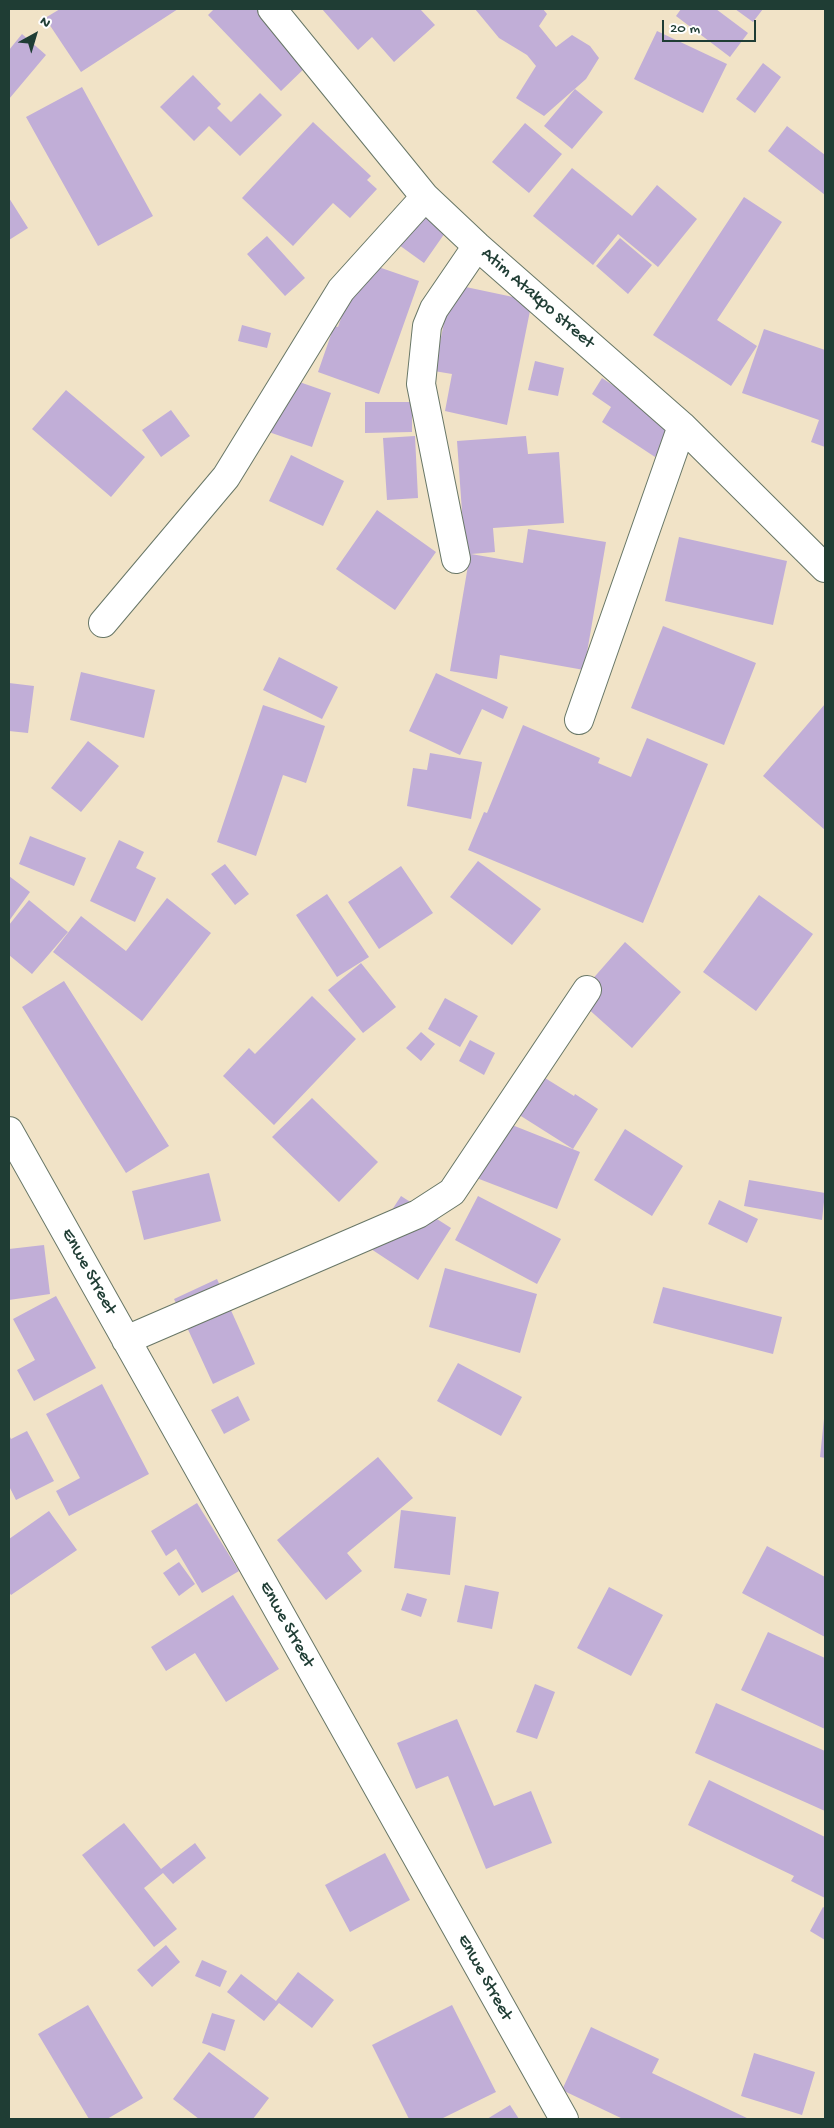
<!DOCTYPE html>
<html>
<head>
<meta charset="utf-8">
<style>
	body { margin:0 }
	#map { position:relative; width:834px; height:2128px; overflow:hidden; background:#f1e3c7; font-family:"Gochi Hand",sans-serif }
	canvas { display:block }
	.frame { position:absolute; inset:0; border:10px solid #1f3d34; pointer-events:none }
	.north { position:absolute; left:10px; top:10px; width:50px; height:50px; -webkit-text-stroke:4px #fff; paint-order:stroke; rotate:39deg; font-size:14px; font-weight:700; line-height:20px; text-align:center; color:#1f3d34 }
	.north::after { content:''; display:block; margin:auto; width:18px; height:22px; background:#1f3d34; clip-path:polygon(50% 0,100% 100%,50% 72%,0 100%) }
	.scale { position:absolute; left:662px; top:20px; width:94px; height:22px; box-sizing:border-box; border:2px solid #1f3d34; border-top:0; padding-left:6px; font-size:15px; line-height:18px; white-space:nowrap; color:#1f3d34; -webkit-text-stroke:4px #fff; paint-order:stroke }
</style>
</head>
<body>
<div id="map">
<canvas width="834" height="2128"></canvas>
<div class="frame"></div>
<div class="north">N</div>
<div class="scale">20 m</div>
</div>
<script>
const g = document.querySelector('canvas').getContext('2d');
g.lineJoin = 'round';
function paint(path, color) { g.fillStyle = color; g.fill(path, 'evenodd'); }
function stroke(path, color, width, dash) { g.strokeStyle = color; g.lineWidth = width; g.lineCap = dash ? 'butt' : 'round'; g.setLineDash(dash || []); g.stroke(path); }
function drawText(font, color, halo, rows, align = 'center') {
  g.font = font + ' "Gochi Hand",sans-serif'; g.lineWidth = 4; g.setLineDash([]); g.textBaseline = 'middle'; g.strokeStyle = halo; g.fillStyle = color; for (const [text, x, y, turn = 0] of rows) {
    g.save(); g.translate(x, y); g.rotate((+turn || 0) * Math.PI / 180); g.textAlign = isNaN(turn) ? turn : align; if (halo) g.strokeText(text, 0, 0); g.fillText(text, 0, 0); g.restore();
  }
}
paint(new Path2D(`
	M60,9H178L81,72L45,18Z
	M214,9H258L310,63L281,91L208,15Z
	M322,9H420L435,25L394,62L372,37L358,50Z
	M475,9H543L547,14L539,26L556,47L572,35L590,46L599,58L586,79L544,116L516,98L536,66L527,55L499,38Z
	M681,9H716L748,33L730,57L676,16Z
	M735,9H763L753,22Z
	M657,31L727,64L703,113L634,79Z
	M22,34L46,55L9,99V50Z
	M763,63L781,77L755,113L736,99Z
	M193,75L221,104L217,108L231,122L260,93L282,115L240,156L209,126L194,141L160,107Z
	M82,87L153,216L98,246L26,117Z
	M575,89L603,112L572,149L544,126Z
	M313,122L371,176L367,180L377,189L350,218L333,203L293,246L242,198Z
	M525,123L562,154L529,193L492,162Z
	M787,126L825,155V195L768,151Z
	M572,168L632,216L657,185L697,219L658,267L618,234L593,265L533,216Z
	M744,197L782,222L717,320L757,346L731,386L653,335Z
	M9,198L28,228L9,240Z
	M422,212L447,230L424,263L399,245Z
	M267,236L305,278L285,296L247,254Z
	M620,238L652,265L628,294L596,266Z
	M361,261L419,281L379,394L318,372L334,326L338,327Z
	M456,265L461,286L532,301L507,425L445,411L452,374L434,371Z
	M242,325L271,333L267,348L238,341Z
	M764,329L825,350V447L811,442L819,420L742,393Z
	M535,361L564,368L558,396L528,390Z
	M285,377L331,393L312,447L266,431Z
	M602,378L675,426L655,457L602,422L611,407L592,394Z
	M66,390L145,457L111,497L32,429Z
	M365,402H412V432L365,433Z
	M171,410L190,436L161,457L142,430Z
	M415,436L418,498L387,500L383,438Z
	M526,436L528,454L559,452L564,523L493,528L495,552L471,554L523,563L528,529L606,542L584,670L500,655L497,679L450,671L470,554H465L457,441Z
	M291,455L344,481L323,526L269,501Z
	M377,510L436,552L395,610L336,569Z
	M679,537L787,561L773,625L665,601Z
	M663,626L756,663L724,745L631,708Z
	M279,657L338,687L322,719L263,690Z
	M81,672L155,690L144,738L70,720Z
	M436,673L508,707L503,719L482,709L460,755L409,731Z
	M9,683L34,686L28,733L9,731Z
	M825,704V830L763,776Z
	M263,705L325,726L306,783L283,775L256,856L217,842Z
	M523,725L600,758L598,763L631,777L647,738L708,764L643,923L468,850L484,812L487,813Z
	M88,741L119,766L81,812L51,788Z
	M430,753L482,762L471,819L407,806L413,768L427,770Z
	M30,836L86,858L74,886L19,864Z
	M119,840L144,852L136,868L156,878L135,922L90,901Z
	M478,861L541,909L512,945L450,897Z
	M225,864L249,894L235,905L211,874Z
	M401,866L433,913L379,949L348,902Z
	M9,876L30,892L9,921Z
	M327,894L369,957L337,977L296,915Z
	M759,895L813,934L756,1011L703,972Z
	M167,898L211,933L142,1021L53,952L81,916L126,951Z
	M29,900L68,932L32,974L9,955V925Z
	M625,942L681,992L632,1048L576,998Z
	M361,963L396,1007L363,1033L328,990Z
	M64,981L169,1146L126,1173L22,1007Z
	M312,996L356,1039L274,1125L223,1076L249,1048L255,1054Z
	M445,998L478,1016L460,1047L428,1029Z
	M421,1032L435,1044L421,1061L406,1048Z
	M470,1040L495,1053L484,1075L459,1061Z
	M537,1073L574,1096L575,1094L598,1109L573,1149L513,1111Z
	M312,1098L378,1162L339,1202L272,1137Z
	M497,1119L580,1152L557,1209L474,1177Z
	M625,1129L683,1166L652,1216L594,1180Z
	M209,1173L221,1221L144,1240L132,1191Z
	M749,1180L825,1193L822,1220L744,1206Z
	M401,1196L451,1228L418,1280L368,1247Z
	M478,1196L561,1239L537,1284L455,1240Z
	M719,1200L758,1219L747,1243L708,1224Z
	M44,1245L50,1294L9,1300V1249Z
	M445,1268L537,1294L520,1353L429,1327Z
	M217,1279L255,1364L213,1384L174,1299Z
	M663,1287L782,1317L773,1354L653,1323Z
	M56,1296L96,1368L34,1401L17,1370L35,1360L13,1319Z
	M458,1363L522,1397L501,1436L437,1401Z
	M102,1384L149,1474L69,1516L56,1491L80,1478L46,1414Z
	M238,1396L250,1420L224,1434L211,1410Z
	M824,1419H825V1458L820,1457Z
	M27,1431L54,1481L16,1500L9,1486V1435L11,1439Z
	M378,1457L413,1498L347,1553L362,1571L326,1600L277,1540Z
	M197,1503L239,1571L202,1593L176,1549L166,1556L151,1531Z
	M401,1510L456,1517L450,1575L394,1568Z
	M49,1511L77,1550L11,1595L9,1592V1539Z
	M767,1546L825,1577V1637L742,1593Z
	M179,1562L195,1584L179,1596L163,1573Z
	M465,1585L499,1592L492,1629L457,1622Z
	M609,1587L663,1615L631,1676L577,1648Z
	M407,1593L427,1599L421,1617L401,1610Z
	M233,1595L279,1669L226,1702L195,1653L166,1671L151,1647Z
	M768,1632L825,1658V1729L741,1690Z
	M535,1684L555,1692L537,1739L516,1732Z
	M716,1703L825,1751V1811L695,1753Z
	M457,1719L494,1806L531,1791L552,1843L486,1869L448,1776L416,1789L397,1743Z
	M709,1780L825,1837V1898L791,1881L794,1876L688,1825Z
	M124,1823L161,1869L195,1843L206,1858L173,1884L163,1873L144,1888L177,1929L154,1947L82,1855Z
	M385,1853L410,1900L350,1932L325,1885Z
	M823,1907L825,1908V1940L810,1931Z
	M166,1945L180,1962L152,1987L137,1970Z
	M202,1960L227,1971L220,1987L195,1976Z
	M298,1972L334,2000L312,2028L279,2003L264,2021L227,1992L241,1974L276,2001Z
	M88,2005L143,2098L107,2119H89L38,2034Z
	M452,2005L496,2092L441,2119H409L372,2045Z
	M212,2013L235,2020L225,2051L202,2043Z
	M591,2027L659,2059L652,2073L749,2119H623L562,2090Z
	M209,2052L269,2098L253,2119H199L173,2099Z
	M754,2053L815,2072L802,2115L741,2096Z
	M510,2105L519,2119H487Z`), '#c1aed7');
const minor = new Path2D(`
	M272,9L425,197L477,246L682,426L825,568
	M456,559L421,384L427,326L434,309L477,246
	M103,623L226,477L341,290L425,197
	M579,720L682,426
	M9,1131L564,2119
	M126,1340L418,1214L452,1192L587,990`);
stroke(minor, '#687767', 30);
stroke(minor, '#fff', 28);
drawText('18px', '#1f3d34', '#fff', [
	["Atim Atakpo street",537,299,41],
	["Enwe Street",88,1272,61],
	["Enwe Street",286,1625,61],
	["Enwe Street",484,1978,61]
]);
</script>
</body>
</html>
